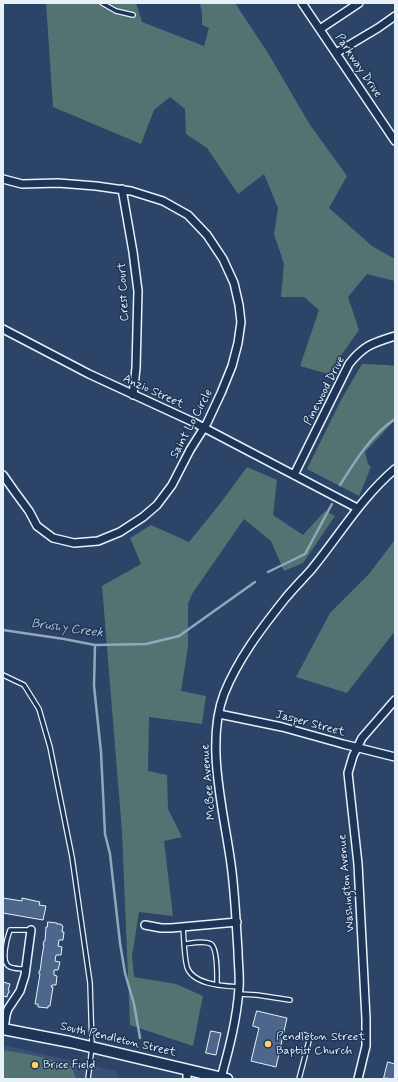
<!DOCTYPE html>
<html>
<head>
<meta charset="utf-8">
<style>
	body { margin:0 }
	#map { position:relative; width:398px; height:1082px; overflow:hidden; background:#2b4467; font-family:Mynerve,sans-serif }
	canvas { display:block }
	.frame { position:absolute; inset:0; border:4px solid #e8f1f8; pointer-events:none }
</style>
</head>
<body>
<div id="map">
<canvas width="398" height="1082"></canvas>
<div class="frame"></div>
</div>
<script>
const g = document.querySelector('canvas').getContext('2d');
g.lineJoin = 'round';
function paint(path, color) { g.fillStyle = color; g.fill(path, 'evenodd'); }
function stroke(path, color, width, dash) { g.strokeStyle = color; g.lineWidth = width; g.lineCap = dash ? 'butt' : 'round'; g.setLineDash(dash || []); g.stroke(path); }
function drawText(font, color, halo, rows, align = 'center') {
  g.font = font + ' Mynerve,sans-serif'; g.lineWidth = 3; g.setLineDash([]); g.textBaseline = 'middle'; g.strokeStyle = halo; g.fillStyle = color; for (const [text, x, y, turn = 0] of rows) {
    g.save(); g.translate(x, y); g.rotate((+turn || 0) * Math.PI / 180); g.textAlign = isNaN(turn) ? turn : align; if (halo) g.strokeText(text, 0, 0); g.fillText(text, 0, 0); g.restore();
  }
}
paint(new Path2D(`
	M3,1045L116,1071L120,1079H3Z`), '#395175');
paint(new Path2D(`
	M46,3H136L142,22L204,46L209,28L202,25V13L200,3H235L268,53L310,125L347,176L329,208L372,246L395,259V281L367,274L348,297L359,330L328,374L300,366L319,310L304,297H281L284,264L274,234L278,208L264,174L238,194L207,148L186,134L185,109L170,97L154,110L141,144L53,107Z
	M362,364L387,365L395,366V420L365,452L368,464L371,467L359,496L307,469L341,400Z
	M247,467L277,480L273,515L303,535L325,511L335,516L303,563L284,571L271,541L244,519L192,594L188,604V647L181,691L206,696L202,724L149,717L148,771L167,775L168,809L182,837L164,841L173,916L139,912L132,956L134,977L176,984L203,996L193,1046L130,1025L122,832L102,586L141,564L130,538L151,525L189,542L219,505Z
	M394,541H395V631L347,693L296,677L330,613L369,574Z
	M3,1050C26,1054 50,1057 72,1067L76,1079H3Z`), '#537372');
stroke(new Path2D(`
	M340,485C355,461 371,435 395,419
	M268,572L305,554L332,504
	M3,630L64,639L95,645L146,644L179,636L255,582
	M95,645L94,686L101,752L105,834L110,854L120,943L125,973L134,1004L140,1038`), '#90a8be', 2.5);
const building = new Path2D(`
	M3,898L22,901V898L40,902L39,905L46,906L43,920L3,913Z
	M48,922L57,923V924H61V925L63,926L62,932H64L63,940H59L58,946L62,947L61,955H56L55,961L60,962L58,970H54V975L57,976L56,985H52L51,987H53L50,1006H48V1008L38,1007V1004H35L40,974H39V971H40L42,956L44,945H43L44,941H45L46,927H47Z
	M3,982L10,984L8,990H9V993H8L7,997L3,996Z
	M257,1011L287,1018L276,1067L251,1061L259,1028L253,1026Z
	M211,1031L221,1033L216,1055L206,1053Z
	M388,1062L395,1064V1079L384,1078Z`);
paint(building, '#4d668b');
stroke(building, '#e8f1f8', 1);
const service = new Path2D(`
	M102,3L116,11L133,15
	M3,675L24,685L39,709L50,747L72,857L90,983L92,1047L88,1079
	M183,927C184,939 184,955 187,967C193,985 224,986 239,987
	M185,944C192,943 204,940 211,944C218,949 217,976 217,985
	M26,969C21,969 15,969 10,967C0,963 7,938 10,930H31
	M239,994L257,995L290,1000
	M299,1079L310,1037L302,1034`);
const minor = new Path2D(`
	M302,3L395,141
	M320,29L359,3
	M336,53L378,28L395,16
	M3,179L22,184L58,183L96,186L131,191L163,201L188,215L207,235L223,259L234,283L239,305L241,322L238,343L232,366L221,393L207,423L190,450L172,485L157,505L143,517L120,532L98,541L74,543L53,538L37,526L29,511L15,492L3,475
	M122,189L133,252L138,291L136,368L133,395
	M3,329L89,374L193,422L357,508
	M294,475L349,364C364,345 373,343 395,336
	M219,714L282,727L343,744L395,757
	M145,925L161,928H171L237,922
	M4,1029L6,1015L8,1009L20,991L25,975L31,930
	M187,1070V1079
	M221,1078C229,1049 237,1019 239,988C240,976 238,963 238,951C236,922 235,893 231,864C224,812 205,744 224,694C238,659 261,629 284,600C292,590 302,580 311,570C339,536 361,498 395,469
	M358,1079L366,1046V1019L358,864L348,773L353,756L362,738L395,700`);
const secondary = new Path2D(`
	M3,1029L70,1042L227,1079`);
stroke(service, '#e8f1f8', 6);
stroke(minor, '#e8f1f8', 10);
stroke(secondary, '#e8f1f8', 13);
stroke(service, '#1d3557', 3.5);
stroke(minor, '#1d3557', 7);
stroke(secondary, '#1d3557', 10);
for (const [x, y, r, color] of [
	[268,1044,4,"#ffd166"],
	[35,1065,4,"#ffd166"]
]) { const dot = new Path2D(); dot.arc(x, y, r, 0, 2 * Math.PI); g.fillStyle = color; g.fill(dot); stroke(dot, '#1d3557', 1.5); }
drawText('12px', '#e8f1f8', '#1d3557', [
	["Parkway Drive",358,66,56],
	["Crest Court",124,292,-93],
	["Pinewood Drive",325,391,-63],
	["Anzio Street",153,392,25],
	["Saint Lo Circle",192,424,-62],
	["Jasper Street",310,724,15],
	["McBee Avenue",209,782,-95],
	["Washington Avenue",347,883,-95],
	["South Pendleton Street",118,1040,13]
]);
drawText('12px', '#e8f1f8', '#1d3557', [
	["Pendleton Street",276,1037],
	["Baptist Church",276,1051],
	["Brice Field",43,1065]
], 'left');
drawText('italic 13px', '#aec1d2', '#1d3557', [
	["Brushy Creek",67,629,8]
]);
</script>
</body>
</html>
